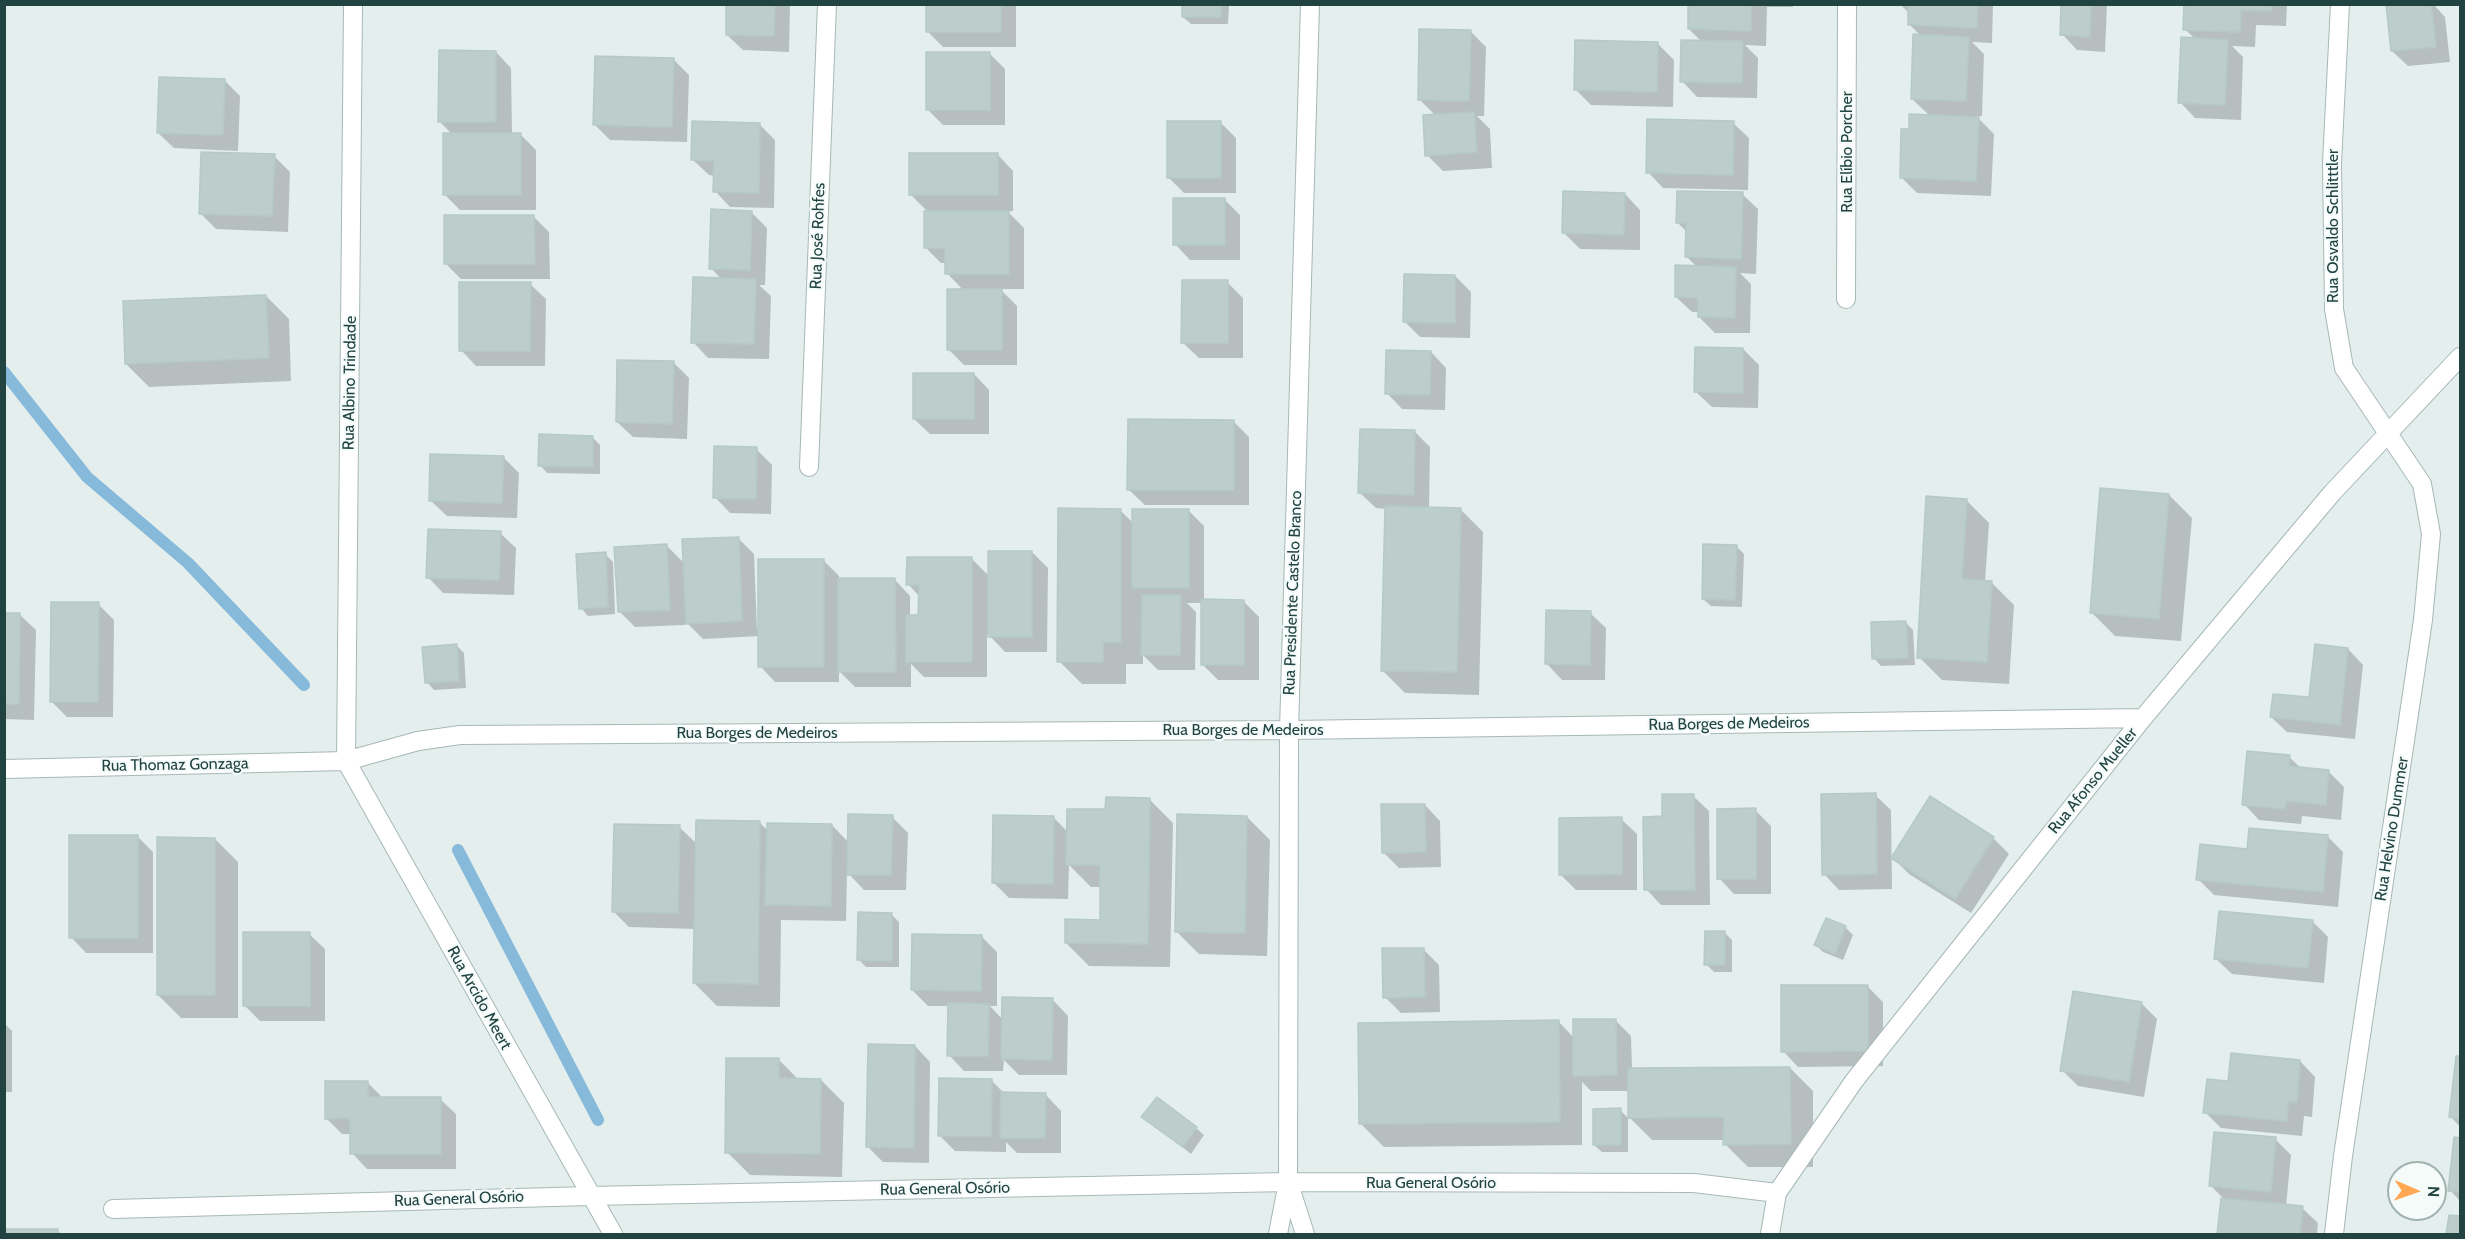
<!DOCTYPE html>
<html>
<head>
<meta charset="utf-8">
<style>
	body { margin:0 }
	#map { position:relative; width:2465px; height:1239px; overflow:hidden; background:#e4efed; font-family:Cabin,sans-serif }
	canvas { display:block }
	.frame { position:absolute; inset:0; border:6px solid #214443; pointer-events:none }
	.north { position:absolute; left:2387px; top:1161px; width:60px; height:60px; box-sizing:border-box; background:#f5fbf9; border:2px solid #a0b2b0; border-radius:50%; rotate:92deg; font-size:16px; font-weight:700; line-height:24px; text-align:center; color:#214443 }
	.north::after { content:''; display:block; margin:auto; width:21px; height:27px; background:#ffa752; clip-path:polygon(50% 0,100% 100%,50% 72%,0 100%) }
</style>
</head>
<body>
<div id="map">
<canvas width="2465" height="1239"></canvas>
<div class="frame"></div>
<div class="north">N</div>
</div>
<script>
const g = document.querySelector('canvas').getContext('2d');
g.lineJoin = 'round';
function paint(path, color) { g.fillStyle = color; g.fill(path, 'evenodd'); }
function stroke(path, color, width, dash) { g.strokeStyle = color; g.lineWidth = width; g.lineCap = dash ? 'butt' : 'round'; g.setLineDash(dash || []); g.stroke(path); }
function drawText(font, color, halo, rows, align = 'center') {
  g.font = font + ' Cabin,sans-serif'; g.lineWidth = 4.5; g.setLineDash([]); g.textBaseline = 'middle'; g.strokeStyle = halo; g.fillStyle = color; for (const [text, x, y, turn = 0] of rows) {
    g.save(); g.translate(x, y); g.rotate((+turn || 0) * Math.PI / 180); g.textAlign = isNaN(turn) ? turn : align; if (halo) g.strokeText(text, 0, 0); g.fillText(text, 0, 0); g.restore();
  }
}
paint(new Path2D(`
	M728,4H790L789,52L743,50L727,35Z
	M927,4H1016V47H943L927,31Z
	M1183,4H1229L1228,24H1191L1183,17Z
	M1690,4H1793V7H1767L1766,46L1745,45L1758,58L1757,98L1697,97L1682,81L1702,42L1689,29Z
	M1900,4H1993L1992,43L1972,42L1984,54L1982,116H1976L1994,134L1991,196L1917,193L1901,177L1910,131L1930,116L1912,99L1921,36L1909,24L1910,14Z
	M2063,4H2107L2105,52L2077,50L2062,34Z
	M2186,4H2287L2286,26L2256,25L2255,47L2232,46L2243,57L2241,120L2195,118L2180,102L2196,40L2185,29Z
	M2403,4H2433L2445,17L2450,62L2408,66L2392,51L2388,6Z
	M1470,31L1486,47L1484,116H1477L1490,129L1492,168L1443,171L1427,155L1435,115L1419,99Z
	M1658,44L1674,60L1673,107L1591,105L1575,89Z
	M496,52L511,68L512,135H521L536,150V210H460L444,194L453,135L440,122Z
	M989,53L1005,69V125H943L927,109Z
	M673,59L689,75L687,142L610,140L594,124Z
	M224,80L240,96L238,151L174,148L158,133Z
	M1220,122L1236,138V193H1184L1168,177Z
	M1733,123L1749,138L1748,190L1663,188L1648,172Z
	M760,125L775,140L774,208L730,207L715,191V176L709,175L693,160Z
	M998,155L1013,171V211H1007L1024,228V289H1000L1017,306V365H964L948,349L963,290L947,273L946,263H941L925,247L928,212L911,195Z
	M274,156L290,172L288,232L216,229L200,213Z
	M1625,194L1640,210V250L1580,249L1564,233Z
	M1742,194L1758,209L1756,274L1740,273L1751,284L1750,333H1715L1699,317V312H1692L1676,297L1698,268L1687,257V232L1677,222Z
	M1224,199L1240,215V260H1190L1175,244Z
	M751,212L767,228L765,285H759L771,296L769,359L708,358L693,342L722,280L711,268Z
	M534,217L549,232L550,279H461L445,263Z
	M1455,276L1471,292L1470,338L1420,337L1404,321Z
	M1227,282L1243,298V358H1199L1183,343Z
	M530,284L546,299L545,366H476L461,350Z
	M266,296L289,319L291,381L149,387L126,364Z
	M1743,349L1759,365L1758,408L1712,407L1696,392Z
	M1431,352L1446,368L1445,410L1402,409L1387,393Z
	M673,362L689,378L687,439L633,437L617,422Z
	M974,374L989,390V434H930L914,419Z
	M1233,421L1249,437V505H1145L1129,490Z
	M1415,432L1430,447L1429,509H1460L1483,532L1479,695L1405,693L1382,670L1386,509L1376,508L1360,493Z
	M592,437L600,445V474L547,473L540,465Z
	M756,449L772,465L771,514L730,513L715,497Z
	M503,457L519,473L517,518L447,516L431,501Z
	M2169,495L2192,518L2181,641L2115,636L2092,613Z
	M1966,500L1989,523L1985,582H1991L2014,605L2009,684L1942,680L1919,657Z
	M1120,510L1134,524L1188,510L1204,526V601H1243L1259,617V680H1218L1202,664L1203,603H1187L1196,612L1195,670H1158L1143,655V664H1126V684H1082L1059,661Z
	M500,533L516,548L514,595L443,593L428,577Z
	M738,538L754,554L757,630L823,560L839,576V580H895L910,596V616H920V597L908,584L972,559L990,577L1032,552L1048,568L1047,652H1005L987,633V677H924L911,664V687H855L839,671V682H775L760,666V636L703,639L685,621V625L635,627L619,611L667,546L685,564Z
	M1736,546L1744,554L1742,607L1711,606L1703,599Z
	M605,554L613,562L615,614L588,616L581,608Z
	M98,604L114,620L113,717H67L51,701Z
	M1590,613L1606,628L1605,680H1562L1547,664Z
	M4,614L20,615L36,630L34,720L4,719Z
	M1906,623L1913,630L1915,665L1881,666L1874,658Z
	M457,646L464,653L466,688L434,690L427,682Z
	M2348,649L2363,665L2355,739L2287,732L2271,717L2310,699Z
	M2289,757L2302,769L2328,771L2344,787L2341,820L2302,816L2301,824L2259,820L2244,804Z
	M1875,795L1891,810L1892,889L1839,890L1824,874Z
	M1693,796L1709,811L1710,905H1661L1646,889L1664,818Z
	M1150,800L1173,823L1170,967L1089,966L1066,943L1101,921L1102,887H1091L1069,865L1068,899L1009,898L993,882L1053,817L1068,832Z
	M1425,805L1440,821L1441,867L1399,868L1383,852Z
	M1755,810L1771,826V894H1734L1719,878Z
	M892,817L908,833L906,890H864L847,872L846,921L781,920L780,1007L717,1006L694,983L695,929L629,927L614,912L679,827L697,844L760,823L768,831L832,825L849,843Z
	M1247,817L1270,840L1267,956L1199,954L1176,931Z
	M1621,819L1637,834V890H1576L1560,874Z
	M137,836L153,852V953H86L71,937Z
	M2328,837L2343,852L2338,907L2214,895L2198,879L2248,850Z
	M1993,838L2009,854L1971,913L1909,874L1893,858Z
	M215,839L238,862V1018H181L158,995Z
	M891,914L899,922V967H866L858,959Z
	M2312,921L2328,937L2324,983L2232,974L2216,959Z
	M1845,927L1853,935L1843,960L1823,952L1816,945Z
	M1725,933L1732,940V972H1714L1706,964Z
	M309,934L325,949V1021H260L244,1005Z
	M981,936L997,952V1006H990L1003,1020L1053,1000L1068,1016L1067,1075H1019L1004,1060L1003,1071H964L949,1055L950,1006H928L912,990Z
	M1424,950L1439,965L1440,1012L1401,1013L1385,997Z
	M1867,986L1883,1002V1066L1798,1067L1783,1051Z
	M2141,1003L2157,1019L2144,1097L2078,1086L2062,1070Z
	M1615,1020L1631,1036L1632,1070L1790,1068L1813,1091V1167H1748L1725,1144V1140H1652L1629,1117V1091H1591L1582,1082V1145L1384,1147L1361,1124L1559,1022L1574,1038Z
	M4,1023L12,1031V1092H4Z
	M915,1046L930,1062L929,1163L883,1162L867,1146Z
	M2457,1058H2460V1127L2451,1117Z
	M779,1060L799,1080H821L844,1103L842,1177L750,1175L727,1152Z
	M2300,1061L2315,1077L2312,1117L2304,1116L2302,1136L2221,1128L2205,1112L2230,1083Z
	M991,1080L1005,1094L1046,1095L1061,1111V1153H1017L1006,1142V1152L955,1151L939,1135Z
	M367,1082L384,1099H440L456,1114V1169H367L352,1153L351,1134H342L326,1118Z
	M1620,1110L1628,1118V1152H1602L1594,1145Z
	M1143,1117L1196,1128L1204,1135L1191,1154Z
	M2275,1139L2291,1155L2286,1206L2302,1208L2318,1223L2317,1234H2219L2222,1200H2225L2211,1186Z
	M2455,1139H2460V1201L2450,1190Z
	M57,1230L61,1234H4V1231Z`), '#0003');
stroke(new Path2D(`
	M4,372L87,477L188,563L304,685
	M458,850L598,1120`), '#86b9da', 12);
const building = new Path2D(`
	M726,4H775L774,36L726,35Z
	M926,4H1001V32H926Z
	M1182,4H1222L1221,17H1182Z
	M1688,4H1751V31L1688,29Z
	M1901,4H1978L1977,28L1908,25V5Z
	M2061,4H2091L2090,37L2060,35Z
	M2184,4H2272L2271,11L2241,10L2240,32L2183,30Z
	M2431,4L2436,47L2391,51L2386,5Z
	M1419,29L1471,30L1469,101L1418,100Z
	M1913,34L1969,37L1966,101L1911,99Z
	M2181,37L2228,40L2225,105L2178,103Z
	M1575,40L1658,42L1657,92L1574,90Z
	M1681,40L1743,41L1742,83L1680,82Z
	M439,50L496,51V122H438Z
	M926,52H990V110H926Z
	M595,56L674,58L672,127L593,125Z
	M159,77L225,79L223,135L157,133Z
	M1474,112L1477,152L1425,156L1423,115Z
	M1909,114L1979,117L1976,181L1900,178L1901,129H1909Z
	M1647,119L1734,121L1733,175L1646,173Z
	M692,121L760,123L759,193L713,192L714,161L691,160Z
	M1167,121H1221V178H1167Z
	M443,133H521V195H443Z
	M201,152L275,154L272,216L199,214Z
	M909,153H998V195H909Z
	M1563,191L1625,193L1624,235L1562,233Z
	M1677,191L1743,192L1741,259L1685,257L1686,223H1676Z
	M1173,198H1225V245H1173Z
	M711,209L752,211L750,270L709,269Z
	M924,211H1009V274H945V248H924Z
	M444,215H534L535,264H444Z
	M1675,265L1736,267L1735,318L1698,317V298L1675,297Z
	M1404,274L1455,275V323L1403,322Z
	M693,277L756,279L754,344L691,343Z
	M1182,280H1228V343H1181Z
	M459,282H531L530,351H459Z
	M947,289H1002V350H947Z
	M266,295L269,358L125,364L123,301Z
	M1695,347L1743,348V393L1694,392Z
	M1386,350L1431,351L1430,395L1385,394Z
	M617,360L674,361L672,424L616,422Z
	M913,373H974V419H913Z
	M1128,419L1234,420V490H1127Z
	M1360,429L1415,430L1414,495L1358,493Z
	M539,434L593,436V467L538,466Z
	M714,446L757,447L756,499L713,498Z
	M430,454L504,456L502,503L429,501Z
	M2100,488L2169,494L2159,619L2090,613Z
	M1926,496L1967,499L1962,579L1992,581L1987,662L1917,658Z
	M1385,506L1461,508L1457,672L1381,671Z
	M1058,508L1121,509V642H1103V662H1057Z
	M1132,509H1189V588H1132Z
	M428,529L501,531L499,580L426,578Z
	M739,537L742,621L686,624L682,539Z
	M667,544L670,610L618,612L614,547Z
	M1703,544L1737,545L1735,600L1702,599Z
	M988,551H1032V637H988Z
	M606,552L608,607L579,609L576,554Z
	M907,557H972V662H906V615H918L919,585H906Z
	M758,559H824V667H758Z
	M838,578H895L896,672H838Z
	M1142,595H1181L1180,655H1141Z
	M1201,599L1244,600V665H1201Z
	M51,602H99L98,702H50Z
	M1546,610L1591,611L1590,665L1545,664Z
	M4,613H20L19,704H4Z
	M1906,621L1908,658L1872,659L1871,622Z
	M457,644L459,681L425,683L422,647Z
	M2315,644L2348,648L2340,725L2270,717L2273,694L2309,697Z
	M2247,751L2290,755L2289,766L2329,770L2326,805L2286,801L2285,809L2242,805Z
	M1876,793L1877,874L1822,875L1821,794Z
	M1662,794H1694L1695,890H1644L1643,817L1662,816Z
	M1930,796L1994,837L1955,899L1891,858Z
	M1106,797L1150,798L1148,944L1065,943V919L1100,920V865H1066L1067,809H1105Z
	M1381,804H1425L1426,852L1382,853Z
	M1756,808V879H1717V809Z
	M848,814L893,815L891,875H847Z
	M1177,814L1247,816L1245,933L1175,932Z
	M993,815L1054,816L1053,884L992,883Z
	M1622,817V874L1559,875V818Z
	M696,820L760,821L758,984L693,983Z
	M767,823L832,824L831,906L765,905Z
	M614,824L680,825L678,913L612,912Z
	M2249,828L2328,835L2323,892L2196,880L2200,844L2247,849Z
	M69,835H138V938H69Z
	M157,837L215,838V995H157Z
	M2219,911L2313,920L2308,968L2214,959Z
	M858,912L892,913V961L857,960Z
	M1826,918L1846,926L1835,954L1814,945Z
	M1705,931H1725V965H1704Z
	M243,932H310V1006H243Z
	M912,934L982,935L981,991L911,990Z
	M1382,948H1424L1425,997L1383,998Z
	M1781,985H1868V1051L1781,1052Z
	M2073,991L2142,1002L2129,1082L2060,1071Z
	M1002,997L1053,998L1052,1060L1001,1059Z
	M948,1003L989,1004L988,1056H947Z
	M1573,1019H1616L1617,1075L1573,1076Z
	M1559,1020L1560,1122L1359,1124L1358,1023Z
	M868,1044L915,1045L914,1148L866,1147Z
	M2231,1053L2300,1060L2297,1102L2288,1101L2287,1121L2203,1113L2207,1079L2228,1081Z
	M2456,1056H2460V1119L2449,1117Z
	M726,1058H779V1078L821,1079L820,1154L725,1153Z
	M1790,1067L1791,1144L1723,1145L1724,1117L1628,1118V1068Z
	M939,1078L992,1079L991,1136H938Z
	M325,1081H368V1097H441V1154H350V1118L325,1119Z
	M1001,1092L1046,1093L1045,1138H1000Z
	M1157,1097L1197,1127L1183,1147L1141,1117Z
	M1621,1108V1145H1593V1109Z
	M2214,1132L2276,1137L2271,1192L2209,1186Z
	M2454,1137L2460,1138V1192L2448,1191Z
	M2221,1198L2303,1206L2300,1234H2217Z
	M2449,1215L2460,1216V1234H2446Z
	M4,1229H58V1234H4Z`);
paint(building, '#bccdca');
stroke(building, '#b5cac6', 1.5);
const minor = new Path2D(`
	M353,4L346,761L613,1234
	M1846,299L1847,4
	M809,467L827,4
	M4,769L346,761L418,741L460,735L1289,730L2143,718
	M1289,1184L1305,1234
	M113,1209L590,1196L1288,1182L1694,1183L1777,1193
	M1278,1234L1288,1182L1289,730L1310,4
	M1770,1234L1777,1193L1854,1081L2143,718L2332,493L2460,357
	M2334,1234L2343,1156L2423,620L2431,534L2422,484L2344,368L2334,309L2332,163L2340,4`);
stroke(minor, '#a6b8b7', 20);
stroke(minor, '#fff', 18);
drawText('16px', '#214443', '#f5fbf9', [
	["Rua Elíbio Porcher",1847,152,-90],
	["Rua Osvaldo Schlitttler",2333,226,-90],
	["Rua José Rohfes",818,236,-88],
	["Rua Albino Trindade",350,383,-89],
	["Rua Presidente Castelo Branco",1293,593,-88],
	["Rua Borges de Medeiros",1729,724,-1],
	["Rua Borges de Medeiros",1243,730],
	["Rua Borges de Medeiros",757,733],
	["Rua Thomaz Gonzaga",175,765,-1],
	["Rua Afonso Mueller",2093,781,-51],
	["Rua Helvino Dummer",2392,829,-81],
	["Rua Arcido Meert",479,998,61],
	["Rua General Osório",1431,1183],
	["Rua General Osório",945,1189,-1],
	["Rua General Osório",459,1199,-2]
]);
</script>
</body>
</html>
